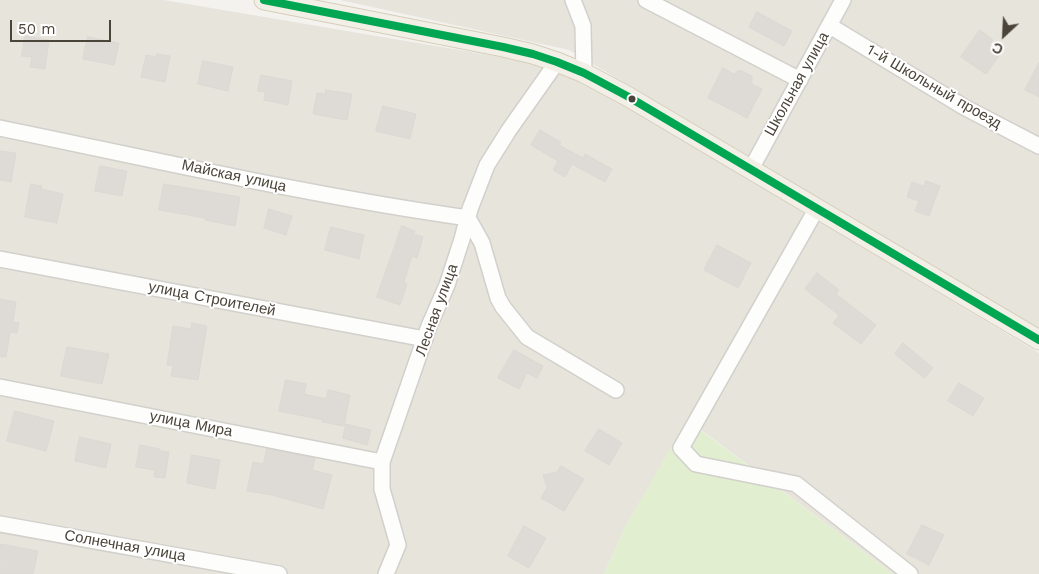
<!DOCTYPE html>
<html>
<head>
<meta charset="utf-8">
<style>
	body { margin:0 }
	#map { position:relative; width:1039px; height:574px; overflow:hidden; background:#f4f2ee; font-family:"Work Sans",sans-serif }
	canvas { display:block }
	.north { position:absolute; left:979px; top:10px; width:50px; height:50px; -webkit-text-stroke:4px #fff; paint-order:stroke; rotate:205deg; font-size:14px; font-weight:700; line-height:20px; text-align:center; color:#4b4439 }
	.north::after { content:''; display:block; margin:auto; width:18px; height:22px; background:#4b4439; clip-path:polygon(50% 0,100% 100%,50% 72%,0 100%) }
	.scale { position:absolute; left:10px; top:20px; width:101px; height:22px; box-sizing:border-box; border:2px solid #4b4439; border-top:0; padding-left:6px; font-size:15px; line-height:18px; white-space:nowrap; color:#4b4439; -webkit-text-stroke:4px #fff; paint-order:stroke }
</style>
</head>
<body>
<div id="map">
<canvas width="1039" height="574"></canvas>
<div class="north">С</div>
<div class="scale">50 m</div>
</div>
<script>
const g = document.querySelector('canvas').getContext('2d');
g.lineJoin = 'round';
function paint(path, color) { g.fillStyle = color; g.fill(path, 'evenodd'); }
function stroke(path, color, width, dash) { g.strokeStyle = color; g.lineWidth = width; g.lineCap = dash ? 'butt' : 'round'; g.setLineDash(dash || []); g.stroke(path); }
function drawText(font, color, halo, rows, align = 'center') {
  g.font = font + ' "Work Sans",sans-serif'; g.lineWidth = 4; g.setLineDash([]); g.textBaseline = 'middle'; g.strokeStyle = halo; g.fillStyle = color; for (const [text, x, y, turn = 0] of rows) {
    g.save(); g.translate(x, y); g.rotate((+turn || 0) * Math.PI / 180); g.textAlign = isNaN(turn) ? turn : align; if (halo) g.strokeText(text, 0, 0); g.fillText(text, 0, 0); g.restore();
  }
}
paint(new Path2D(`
	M0,0H164L542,64L584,81L1039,353V574H893L688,420L625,527L604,574H0Z
	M340,0H1039V328L569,50Z`), '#e7e4dc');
paint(new Path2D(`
	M687,420L893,574H604L625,527Z`), '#e1eecf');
const building = new Path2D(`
	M757,12L792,31L784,46L749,27Z
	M980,30L993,40L989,45L1001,53L986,74L961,57Z
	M25,36L49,40L45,69L30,67L32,57L22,56Z
	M88,37L119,43L114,65L83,59Z
	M157,54L170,56L165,82L141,77L146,55L156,57Z
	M203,61L233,67L228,91L198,84Z
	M1039,63V97L1025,90Z
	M723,68L734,74L739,70L752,76V84L762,89L747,118L708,98Z
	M261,75L292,81L288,105L264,100L265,92L258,91Z
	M326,90L352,94L347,120L313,114L317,93L325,94Z
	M383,106L416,114L410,139L376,131Z
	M540,130L561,142L559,145L583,158L585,154L612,169L605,182L572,164L565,177L553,170L558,161L531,145Z
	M0,151L16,153L11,182L0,180Z
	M100,166L127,171L122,196L95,191Z
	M926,181L940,186L929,216L915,211L919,201L907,197L912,182L924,186Z
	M31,184L42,186L41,189L63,194L57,223L25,217Z
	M164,184L240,197L235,226L205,220V218L159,210Z
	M269,209L292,216L286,235L264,228Z
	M402,226L415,231L414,234L423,237L417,258L412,256L404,282L407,284L400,305L377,297Z
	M331,227L364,235L359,259L325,250Z
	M717,245L751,263L738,288L704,270Z
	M817,273L839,290L836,294L876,325L861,344L833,323L839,315L805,289Z
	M0,299L16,302L13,322L19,323L17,333L10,332L6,357H0Z
	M192,323L207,326L198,380L171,376L173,366L167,365L173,326L191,329Z
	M903,343L933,368L924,378L895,354Z
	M67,347L109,354L102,384L61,376Z
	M514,350L543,366L537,378L527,373L519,389L498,378Z
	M286,380L306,384L304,394L326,399L328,390L350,395L344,426L322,422L323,420L279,411Z
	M959,383L984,398L973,416L948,401Z
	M15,411L54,421L46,451L7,441Z
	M346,424L371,430L367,445L343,438Z
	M599,429L622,443L609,465L585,451Z
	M80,437L111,444L106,468L75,461Z
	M140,445L160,449V451L169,452L165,478L154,477L155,470L136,467Z
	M267,449L315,458L312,470L332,475L323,509L272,495L247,491L253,462L263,464Z
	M192,455L220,460L215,489L187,483Z
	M561,466L584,479L564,511L541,498L547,488L543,475L557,472Z
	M922,525L944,535L929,565L907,554Z
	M524,526L546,538L529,568L508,556Z
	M1,544L38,551L33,574H0Z`);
paint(building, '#dedbd6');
stroke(building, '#dcd9d4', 1);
const minor = new Path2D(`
	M573,0L583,26L584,73
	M646,0L800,80
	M830,26L964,107L1039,146
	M0,128C156,160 311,196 468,218L482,243L498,298L503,307L527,337L616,390
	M751,169L843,0
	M817,208L681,448L696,464L796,484L910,574
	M0,259L425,339
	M0,387L382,462
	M0,524L279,574
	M386,574L398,545L382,489V462L429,326L447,285L462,239L470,209L487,165L509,130L557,62`);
const major = new Path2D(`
	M264,0L503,47L533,54L557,62L584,73L627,96L1039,340`);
stroke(minor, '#d2d0cb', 18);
stroke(major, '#d6cebb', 21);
stroke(minor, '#fdfdfc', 15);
stroke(major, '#f2efe6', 19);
stroke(new Path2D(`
	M264,0L503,47L533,54L557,62L584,73L627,96L1039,340`), '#00a651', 8);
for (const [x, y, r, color] of [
	[632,99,4.5,"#4b4439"]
]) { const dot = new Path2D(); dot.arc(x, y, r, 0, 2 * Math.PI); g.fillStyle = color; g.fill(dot); stroke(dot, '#fff', 2); }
drawText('15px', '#4b4439', '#fff', [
	["Школьная улица",797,84,-61],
	["1-й Школьный проезд",934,87,30],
	["Майская улица",234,176,12],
	["улица Строителей",212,299,11],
	["Лесная улица",437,310,-70],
	["улица Мира",191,424,11],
	["Солнечная улица",125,546,10]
]);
</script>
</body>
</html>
